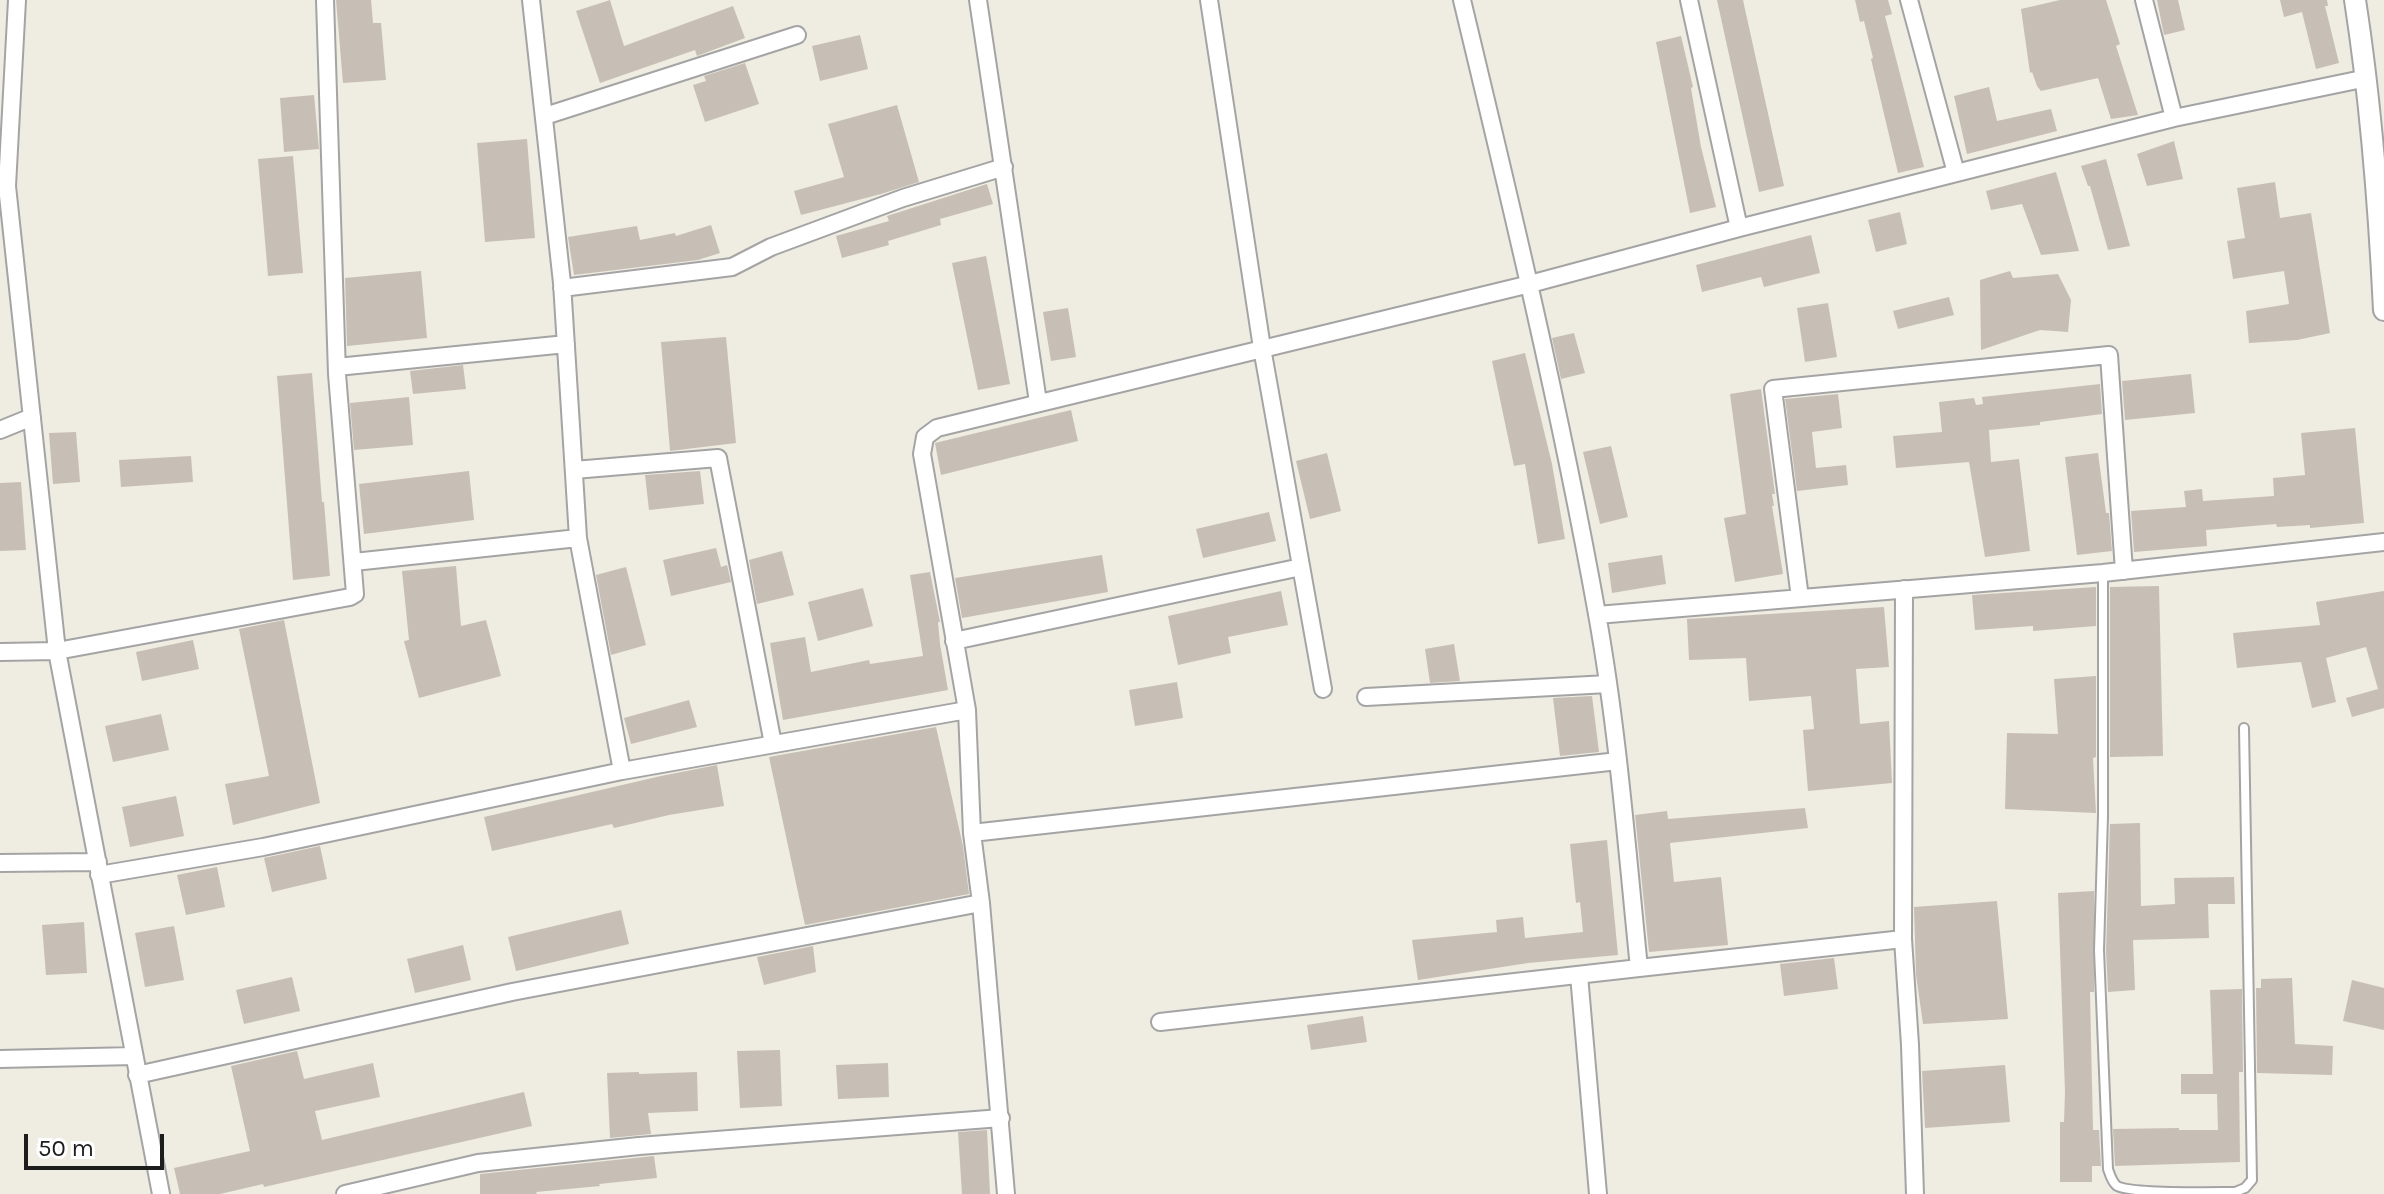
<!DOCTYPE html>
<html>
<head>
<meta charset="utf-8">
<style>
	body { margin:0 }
	#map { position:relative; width:2384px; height:1194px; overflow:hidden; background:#efece2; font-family:Karla,sans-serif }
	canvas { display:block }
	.scale { position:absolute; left:24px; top:1134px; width:140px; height:36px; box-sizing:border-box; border:4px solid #1d1d1d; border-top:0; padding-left:10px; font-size:24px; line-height:28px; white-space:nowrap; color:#1d1d1d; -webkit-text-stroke:6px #fff; paint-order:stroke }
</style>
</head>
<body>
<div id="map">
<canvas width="2384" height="1194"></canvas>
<div class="scale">50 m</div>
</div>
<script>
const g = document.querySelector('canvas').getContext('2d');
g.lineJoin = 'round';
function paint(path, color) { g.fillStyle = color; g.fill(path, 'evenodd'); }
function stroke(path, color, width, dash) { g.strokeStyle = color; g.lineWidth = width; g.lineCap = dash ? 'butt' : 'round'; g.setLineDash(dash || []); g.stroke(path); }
paint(new Path2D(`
	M336,0H371L373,23H381L386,80L343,83Z
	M610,0L624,46L733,6L745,38L697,56L695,50L600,83L576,11Z
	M1717,0H1743L1784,186L1759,192Z
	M1855,0H1888L1892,14L1885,16L1924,167L1898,173L1871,59L1873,58L1864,21L1860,22Z
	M2060,0H2106L2120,44L2116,46L2138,115L2111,119L2098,78L2041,91L2037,86L2032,72L2030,73L2021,9Z
	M2157,0H2178L2185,30L2164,35Z
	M2280,0H2327L2328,6H2325L2339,63L2316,69L2302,12L2284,17Z
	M860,35L868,69L820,81L812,46Z
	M1681,36L1693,87L1691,88L1701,147L1716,207L1690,213L1656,42Z
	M745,63L759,104L705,122L693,85L706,81L704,76Z
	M1989,87L1997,121L2051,109L2057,131L1967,154L1954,96Z
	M314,95L319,149L284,152L280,98Z
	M897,105L919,182L881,194L801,215L794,191L844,177L828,124Z
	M527,139L535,238L485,242L477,143Z
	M2174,141L2183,179L2147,186L2137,154Z
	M293,156L303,273L268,276L258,159Z
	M2106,159L2130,246L2108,250L2090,186H2088L2081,166Z
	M2056,172L2079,251L2041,255L2022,204L1991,210L1986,191Z
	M2275,182L2280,218L2311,213L2330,333L2297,340L2249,343L2246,311L2289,304L2284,271L2233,279L2227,241L2245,238L2237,188Z
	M987,184L993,204L940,219L941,225L888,241L889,245L842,258L836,236L889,221L887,216Z
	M1900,212L1907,244L1876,252L1868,220Z
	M711,225L720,253L698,260L574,275L568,237L637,226L640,240L675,233L676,236Z
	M1811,235L1820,273L1764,287L1761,277L1702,292L1696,265Z
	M986,256L1010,384L978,390L952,263Z
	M421,271L427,338L347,346L345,278Z
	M2010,271L2013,278L2058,274L2071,300L2068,332L2040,330L1981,350L1980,280Z
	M1949,297L1954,315L1898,329L1893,311Z
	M1828,303L1837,357L1805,362L1797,308Z
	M1068,308L1076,357L1051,361L1043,312Z
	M1574,333L1585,373L1561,379L1552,338Z
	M726,337L736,443L670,451L661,342Z
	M1525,353L1552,464L1565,539L1538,544L1525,464L1514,466L1492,361Z
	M463,365L466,389L413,394L410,371Z
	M312,373L322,502H324L330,576L293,580L277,376Z
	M2191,374L2195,413L2125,420L2122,381Z
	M2100,384L2102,414L2040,422V425L1989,430L1991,462L2019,459L2030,551L1985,557L1969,462L1896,468L1893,436L1942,432L1939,402L1974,398L1976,405L1983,404L1982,397Z
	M1761,389L1775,494H1772L1774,506H1772L1783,574L1735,582L1724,518L1746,514L1730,394Z
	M1838,394L1842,428L1812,432L1816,468L1846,465L1848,485L1797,491L1785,399Z
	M409,397L413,445L354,450L350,403Z
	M1071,410L1078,441L941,475L935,443Z
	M2355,428L2364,523L2310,528V525L2277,527L2276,524L2206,530L2207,546L2134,552L2131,511L2186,507L2184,491L2202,489L2203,501L2274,496L2273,478L2305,475L2301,433Z
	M76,432L80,482L53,484L49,433Z
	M1611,446L1628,517L1600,524L1583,452Z
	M1327,453L1341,511L1310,519L1296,461Z
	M2098,453L2106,513H2109L2112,551L2077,555L2065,457Z
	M191,456L193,482L121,487L119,460Z
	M469,471L474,520L364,534L359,484Z
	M700,471L704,504L649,510L645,475Z
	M21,482L26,550L0,551V483Z
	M1269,512L1276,541L1203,558L1196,529Z
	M716,548L721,567L727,565L731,582L671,596L663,560Z
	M782,551L794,595L757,604L749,560Z
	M1102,555L1108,592L962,618L955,578Z
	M1662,555L1666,584L1612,593L1608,563Z
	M456,566L461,626L486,620L501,676L419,698L404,641L409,640L402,571Z
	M626,567L646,645L611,655L596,575Z
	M930,572L940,622H938L940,644L948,690L783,720L770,643L805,637L811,672L869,660L870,664L923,656L910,575Z
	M2159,586L2163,756L2110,757V587Z
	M2096,587V626L2033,631V626L1975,630L1972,595Z
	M863,588L873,626L818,641L808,602Z
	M1281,591L1288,625L1228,637L1231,653L1178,665L1168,616Z
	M2384,591V708L2352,717L2346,698L2378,689L2366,647L2326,658L2336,702L2312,708L2301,662L2237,668L2233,633L2320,625L2316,602Z
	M1884,607L1889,667L1856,669L1860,724L1889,721L1892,783L1808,791L1803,730L1814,729L1811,696L1749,701L1746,658L1689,660L1687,619Z
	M284,620L320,803L233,825L225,784L269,776L239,629Z
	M193,640L199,669L142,681L136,652Z
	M1454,644L1460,681L1430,683L1425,649Z
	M2096,676V757L2093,758L2096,813L2005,809L2007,733L2058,734L2054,679Z
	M1177,682L1183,718L1135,726L1129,690Z
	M1592,696L1599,752L1560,756L1553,698Z
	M689,700L697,727L631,744L624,718Z
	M161,714L169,750L113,762L105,726Z
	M936,727L963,846L969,894L805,925L769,757Z
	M717,765L724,806L669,815L614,828L612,824L492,851L484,817L661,776Z
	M176,796L184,836L130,847L122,807Z
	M1805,808L1808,828L1670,843L1674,882L1721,877L1728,945L1649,952L1635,815L1667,811L1668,819Z
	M2140,823L2141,906L2175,904L2174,878L2234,877L2235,904H2208L2209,938L2133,940L2135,990L2108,992L2106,950L2110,824Z
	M1607,840L1618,955L1528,963L1418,980L1412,940L1497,932L1496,920L1523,917L1525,938L1583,932L1580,902L1576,903L1570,844Z
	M320,846L327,879L272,892L264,858Z
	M217,867L225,907L186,915L177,875Z
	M2094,891V992H2090L2093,1130H2099L2101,1166H2092V1182H2060V1122H2064L2065,1092L2058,893Z
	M1997,901L2008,1019L1923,1024L1916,975L1914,907Z
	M621,910L629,944L516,971L508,937Z
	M84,922L87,973L46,975L42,925Z
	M174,926L184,980L145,987L135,933Z
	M463,945L471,980L415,993L407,959Z
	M813,946L816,972L764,985L757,957Z
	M1834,958L1838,989L1784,996L1780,964Z
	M292,977L300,1011L244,1024L236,990Z
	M2292,978L2295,1044L2333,1046L2332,1075L2257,1073L2256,988H2261V979Z
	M2352,980L2384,988V1030L2343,1021Z
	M2242,989L2243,1072H2239L2240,1162L2115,1166L2113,1129L2179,1128V1130H2218L2217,1094H2181V1074H2213L2210,990Z
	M1363,1016L1367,1042L1311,1050L1307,1025Z
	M780,1050L782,1106L740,1108L737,1051Z
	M297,1051L304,1079L373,1063L380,1097L315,1111L322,1140L524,1092L532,1126L264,1187L263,1184L220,1194H180L174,1168L250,1151L231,1066Z
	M888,1063L889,1097L838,1099L836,1065Z
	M2005,1065L2010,1122L1925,1128L1922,1071Z
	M639,1072V1074L697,1072L698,1111L648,1113L651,1134L610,1138L607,1073Z
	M987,1130L990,1194H962L958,1132Z
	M654,1156L657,1178L599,1184L600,1186L536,1192L537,1194H480V1174Z`), '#c7bfb5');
const service = new Path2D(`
	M2103,573V816L2099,950L2108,1169C2110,1175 2112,1182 2117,1186C2133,1194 2212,1192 2235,1192L2245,1188L2252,1180L2244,728`);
const minor = new Path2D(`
	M17,0L7,186L57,651L161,1194
	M531,0L562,283L578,538L622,771
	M978,0L1038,402
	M1209,0L1262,348L1323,689
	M1689,0L1739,228
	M1909,0L1956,173
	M2144,0L2174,118
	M545,116L797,35
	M562,288L732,267L771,247L903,198L1004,167
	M337,367L566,344
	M0,430L32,417
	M574,470L718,458L773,744
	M354,562L578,538
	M1800,598L1773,389L2109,355L2124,571
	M1597,615L2103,573L2384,542
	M954,641L1301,567
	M0,652L57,651L350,597L355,594L337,374L325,0
	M1366,697L1608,684
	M972,833L1618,761
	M0,863L98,862
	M99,875L263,847L622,771L967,710
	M1903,939L1910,1045L1915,1194
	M1639,968L1903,939L1904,589
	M1579,975L1598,1194
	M1160,1022L1639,968C1627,850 1618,731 1597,614C1560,408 1511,204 1462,0
	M0,1059L134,1056
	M137,1075L512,992L981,903
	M345,1194L478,1163L639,1146L1001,1118
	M1006,1194L981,903L972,833L967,710L922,454L925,437L937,428L1530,284L1739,228L2174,118L2367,78`);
const tertiary = new Path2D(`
	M2355,0C2371,103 2379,206 2384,310`);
stroke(service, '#a4a4a4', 12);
stroke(minor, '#a4a4a4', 20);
stroke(tertiary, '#a4a4a4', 24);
stroke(service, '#fff', 8);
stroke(minor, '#fff', 16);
stroke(tertiary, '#fff', 20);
</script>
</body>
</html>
